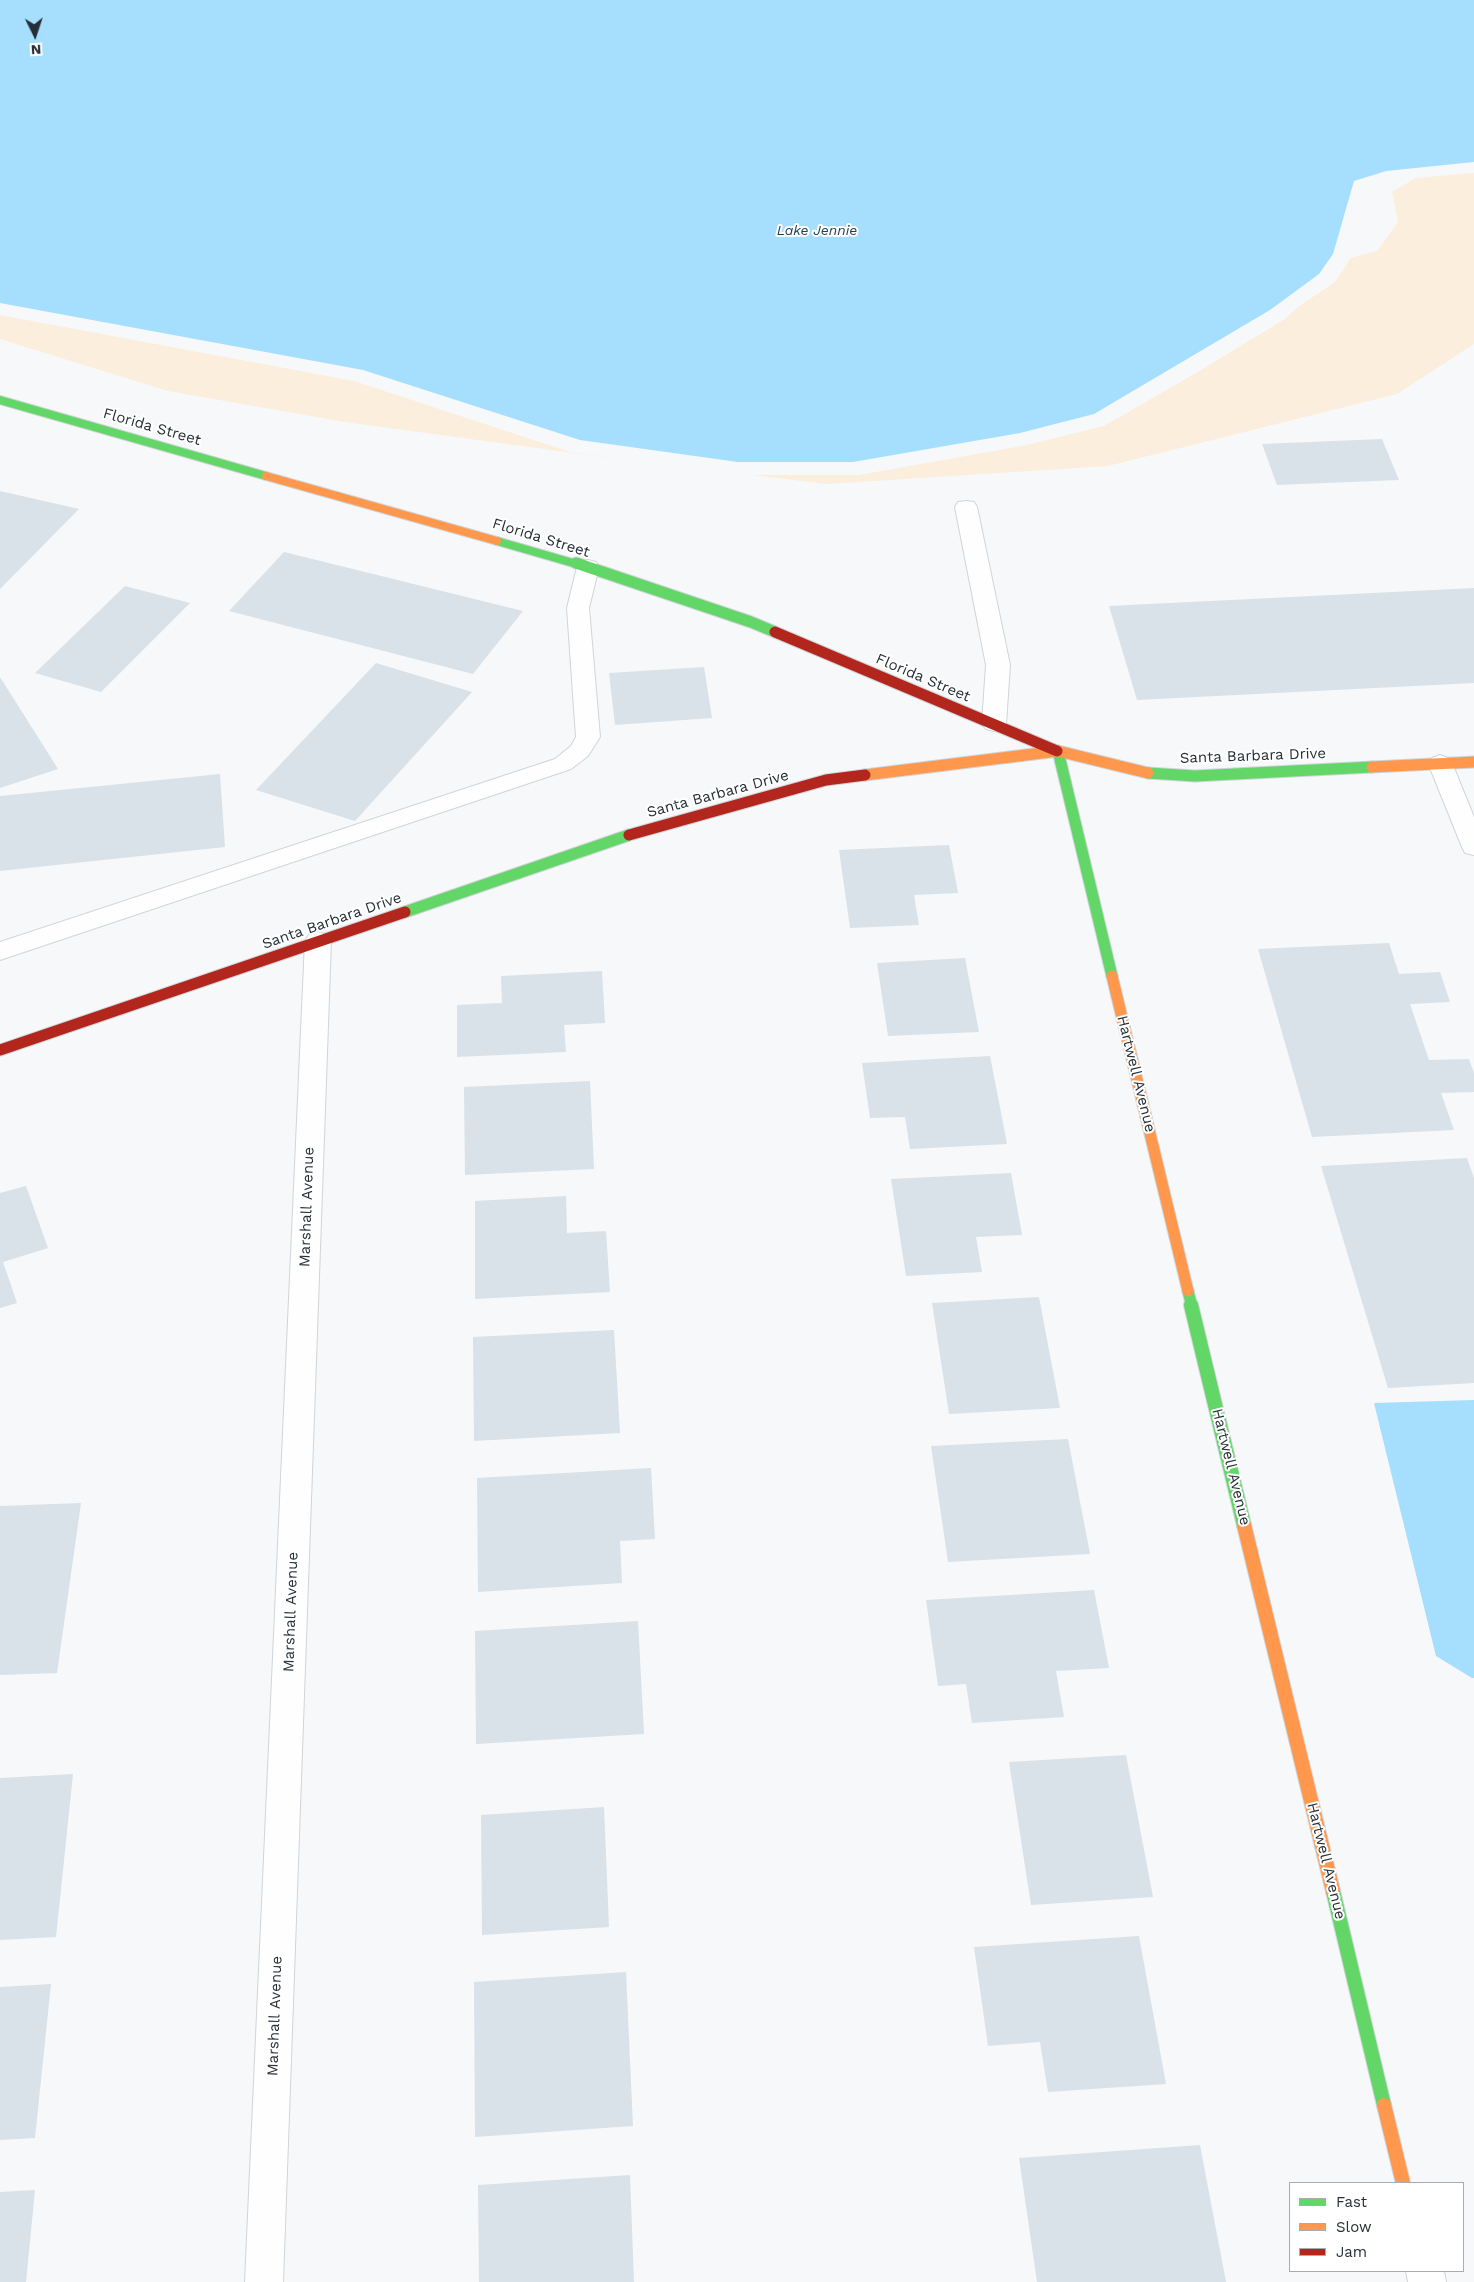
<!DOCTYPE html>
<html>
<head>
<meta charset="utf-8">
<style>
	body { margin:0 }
	#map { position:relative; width:1474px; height:2282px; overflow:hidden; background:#f6f8fa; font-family:"Work Sans",sans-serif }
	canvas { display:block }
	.legend { position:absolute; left:1289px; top:2182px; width:175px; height:90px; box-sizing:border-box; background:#fff; border:1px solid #a8acae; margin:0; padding:6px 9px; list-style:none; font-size:15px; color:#262f35 }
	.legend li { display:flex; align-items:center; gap:10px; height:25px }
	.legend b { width:25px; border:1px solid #a8acae }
	.north { position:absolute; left:10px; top:10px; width:50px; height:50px; -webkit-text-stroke:4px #fff; paint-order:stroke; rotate:176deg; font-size:14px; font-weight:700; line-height:20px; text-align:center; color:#262f35 }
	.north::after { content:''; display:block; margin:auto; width:18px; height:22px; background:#262f35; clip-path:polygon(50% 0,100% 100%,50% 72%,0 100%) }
</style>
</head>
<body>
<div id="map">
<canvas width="1474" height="2282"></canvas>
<ul class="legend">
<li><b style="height:6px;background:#63d668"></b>Fast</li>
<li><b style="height:6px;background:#ff974d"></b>Slow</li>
<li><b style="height:6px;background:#b3261e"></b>Jam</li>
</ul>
<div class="north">N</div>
</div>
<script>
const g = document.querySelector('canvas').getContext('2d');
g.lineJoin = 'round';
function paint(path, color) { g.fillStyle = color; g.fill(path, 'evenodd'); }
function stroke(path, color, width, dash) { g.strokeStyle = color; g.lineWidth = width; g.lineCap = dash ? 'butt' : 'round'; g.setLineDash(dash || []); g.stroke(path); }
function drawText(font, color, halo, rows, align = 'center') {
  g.font = font + ' "Work Sans",sans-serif'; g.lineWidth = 4; g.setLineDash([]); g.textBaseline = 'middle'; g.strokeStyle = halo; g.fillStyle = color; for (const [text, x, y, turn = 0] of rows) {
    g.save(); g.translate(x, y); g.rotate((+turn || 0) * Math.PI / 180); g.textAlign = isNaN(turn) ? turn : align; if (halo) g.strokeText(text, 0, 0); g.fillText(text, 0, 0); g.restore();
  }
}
paint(new Path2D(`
	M1474,173V344L1397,394L1108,466L827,484L752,475H859L1027,445L1104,426L1196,373L1285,319L1298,307L1335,282L1351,258L1377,251L1398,222L1392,192L1416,178Z
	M0,315L354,381L570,452L640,462L345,422L168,391L0,339Z`), '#fbeedc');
paint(new Path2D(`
	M0,0H1474V162L1386,171L1354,181L1333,254L1319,274L1270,310L1094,414L1020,433L853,462H738L580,440L363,370L0,303Z
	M1474,1400V1678H1472L1436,1656L1374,1403Z`), '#a6defd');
paint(new Path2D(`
	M1382,439L1399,480L1277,485L1262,444Z
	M0,491L79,509L0,589Z
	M284,552L523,611L473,674L229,611Z
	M125,586L190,603L101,692L35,673Z
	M1474,588V683L1137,700L1109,606Z
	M376,663L472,692L355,821L256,790Z
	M704,667L712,718L615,725L609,673Z
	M0,677L58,769L0,788Z
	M220,774L225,847L0,871V796Z
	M949,845L958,893L914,895L919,925L850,928L839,850Z
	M1389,943L1399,974L1440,972L1450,1002L1410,1004L1429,1060L1469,1059L1474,1073V1092L1441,1093L1454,1130L1312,1137L1258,949Z
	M965,958L979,1032L888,1036L877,963Z
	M602,971L605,1023L564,1025L566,1052L457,1057V1005L502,1003L501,976Z
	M990,1056L1007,1144L910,1149L905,1117L870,1118L862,1063Z
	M590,1081L594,1169L465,1175L464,1087Z
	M1467,1158L1474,1178V1383L1388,1388L1321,1166Z
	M1011,1173L1022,1235L976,1237L982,1272L906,1276L891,1179Z
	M26,1186L48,1248L3,1262L17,1303L0,1308V1193Z
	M566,1196L567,1233L606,1231L610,1292L475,1299V1201Z
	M1039,1297L1060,1408L949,1414L932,1303Z
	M614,1330L620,1433L474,1441L473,1337Z
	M1068,1439L1090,1554L948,1562L931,1446Z
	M651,1468L655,1539L620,1541L622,1583L478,1592L477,1478Z
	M81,1503L57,1673L0,1675V1506Z
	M1094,1590L1109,1668L1056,1671L1064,1717L972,1723L966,1684L938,1686L926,1600Z
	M638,1621L644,1734L476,1744L475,1631Z
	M1126,1755L1153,1897L1031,1905L1009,1762Z
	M73,1774L56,1937L0,1940V1778Z
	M604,1807L609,1927L482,1935L481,1815Z
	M1139,1936L1166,2084L1048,2092L1040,2042L988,2046L974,1947Z
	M626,1972L633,2126L475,2137L474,1982Z
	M51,1984L35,2138L0,2140V1987Z
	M1200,2145L1226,2282H1037L1019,2158Z
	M630,2175L634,2282H479L478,2185Z
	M35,2190L26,2282H0V2192Z`), '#d9e2e8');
const lane = new Path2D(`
	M966,501L974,502L977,507L1010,665L1006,724L1002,729L994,731L986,729L982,724L986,665L955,507L958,502Z
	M588,560L596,562L599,567L589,608L600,737L588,756L571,769L0,960V942L555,759L571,746L576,737L567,608L577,567L580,562Z`);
const street = new Path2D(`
	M1440,755L1448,758L1452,763L1474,817V855L1465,853L1462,847L1428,763L1432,758Z
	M318,932L327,935L331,941L283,2282H245L305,941L309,935Z
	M1406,2271H1444L1446,2282H1408Z`);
const fastFar2 = new Path2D(`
	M0,400L266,476
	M497,541L580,565`);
const fastFar1 = new Path2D(`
	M576,563L751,622L775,632
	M1058,751L1112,976
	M1148,773L1195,776L1372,767
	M405,912L629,835
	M1188,1291L1192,1307`);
const fast = new Path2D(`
	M1191,1305L1244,1525
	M1333,1891L1384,2105`);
const slowFar2 = new Path2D(`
	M266,476L497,541`);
const slowFar1 = new Path2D(`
	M1372,767L1474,762
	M865,775L1058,751L1148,773
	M1112,976L1188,1291`);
const slow = new Path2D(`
	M1244,1525L1333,1891
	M1384,2105L1403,2183`);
const jam = new Path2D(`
	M775,632L1057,751
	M629,835L826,780L865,775
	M0,1050L405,912`);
stroke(lane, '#d0d5d9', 2);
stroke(street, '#d0d5d9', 2);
stroke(fastFar2, '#d0d5d9', 10);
stroke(fastFar1, '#d0d5d9', 13);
stroke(fast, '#d0d5d9', 16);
stroke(slowFar2, '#d0d5d9', 10);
stroke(slowFar1, '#d0d5d9', 13);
stroke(slow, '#d0d5d9', 16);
stroke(jam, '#d0d5d9', 13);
paint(lane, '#fefefe');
paint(street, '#fefefe');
stroke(fastFar2, '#63d668', 8);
stroke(fastFar1, '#63d668', 11);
stroke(fast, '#63d668', 14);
stroke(slowFar2, '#ff974d', 8);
stroke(slowFar1, '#ff974d', 11);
stroke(slow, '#ff974d', 14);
stroke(jam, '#b3261e', 11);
drawText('italic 14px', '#1e4153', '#fff', [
	["Lake Jennie",817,231]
]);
drawText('15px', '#262f35', '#fff', [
	["Florida Street",152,427,16],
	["Florida Street",541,538,17],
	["Florida Street",923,678,23],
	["Santa Barbara Drive",1253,756,-2],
	["Santa Barbara Drive",718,794,-15],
	["Santa Barbara Drive",332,921,-19],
	["Hartwell Avenue",1136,1074,76],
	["Marshall Avenue",307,1207,-88],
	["Hartwell Avenue",1231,1467,76],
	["Marshall Avenue",291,1612,-88],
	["Hartwell Avenue",1326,1861,76],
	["Marshall Avenue",275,2016,-88]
]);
</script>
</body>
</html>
